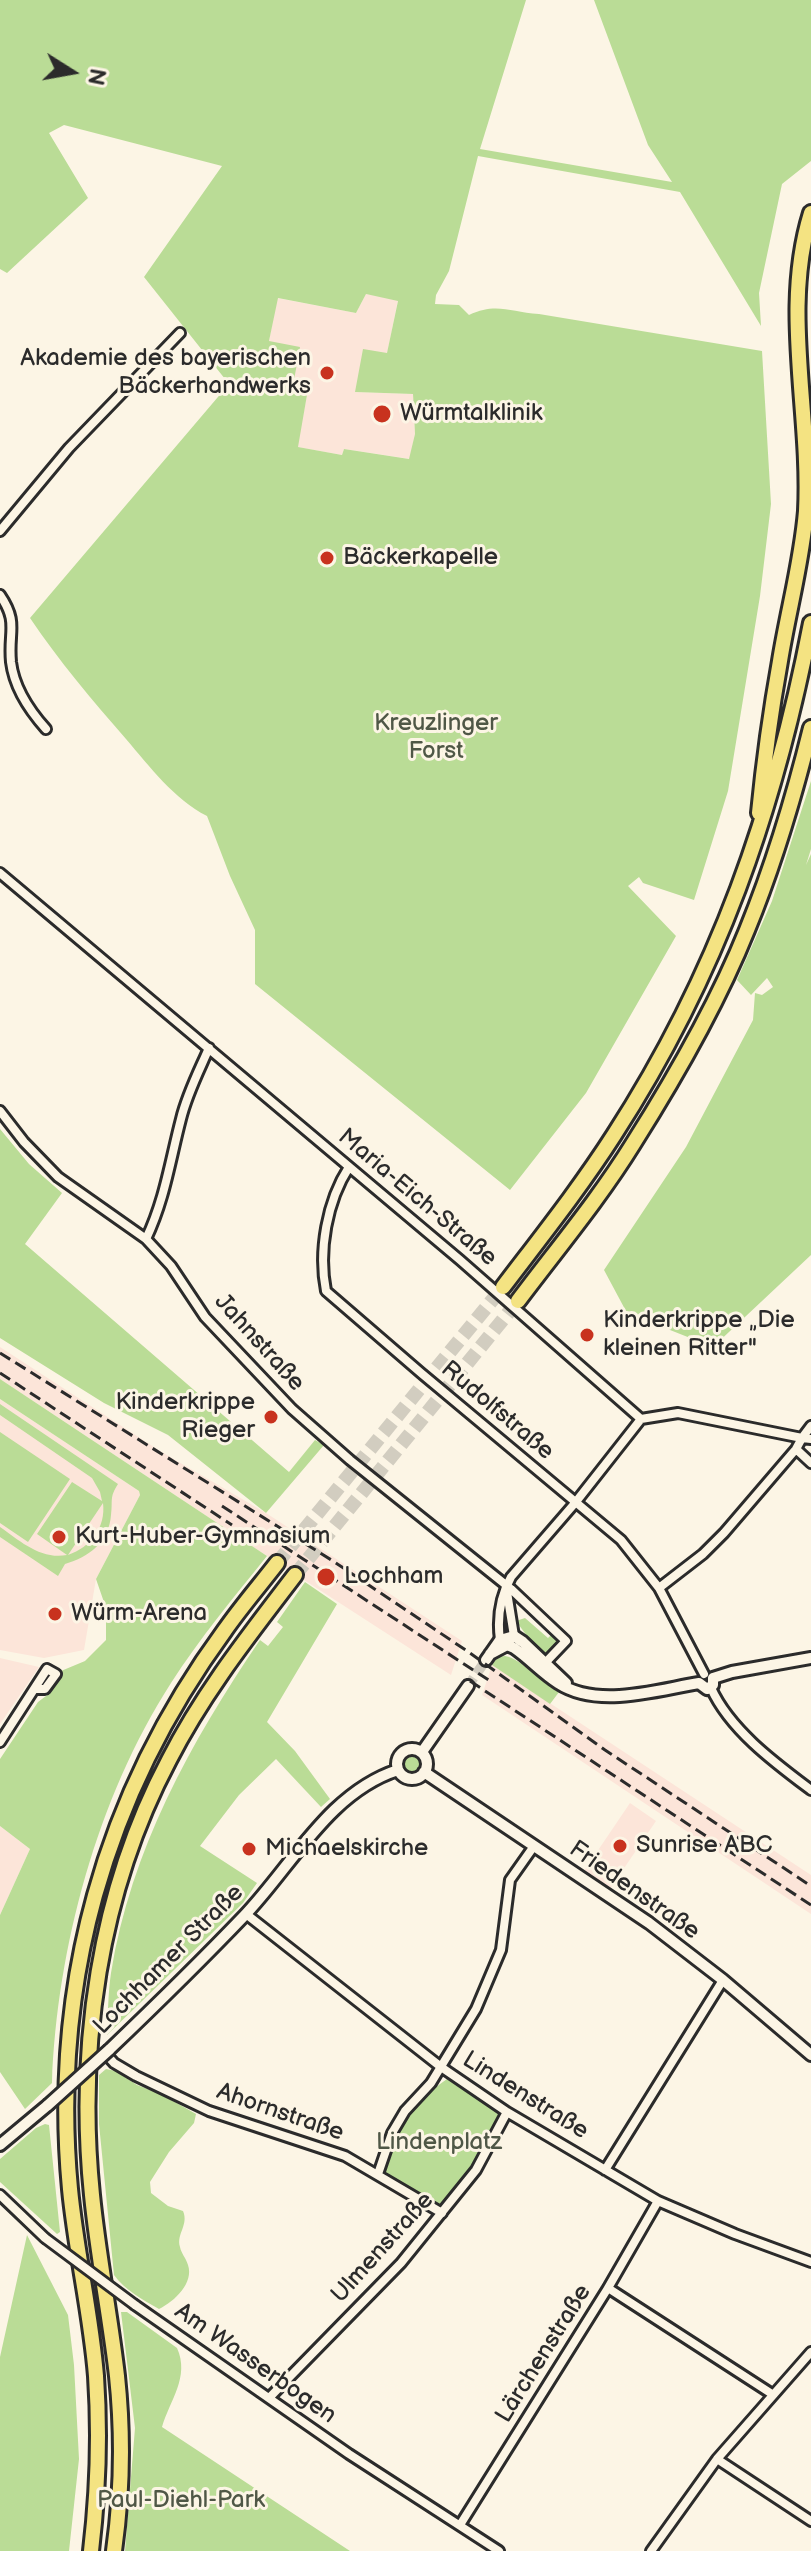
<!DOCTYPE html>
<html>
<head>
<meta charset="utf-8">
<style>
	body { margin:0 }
	#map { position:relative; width:811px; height:2551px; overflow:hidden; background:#fcf5e5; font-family:"Balsamiq Sans",sans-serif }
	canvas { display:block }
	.north { position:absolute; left:32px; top:32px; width:80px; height:80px; -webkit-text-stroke:6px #fcf5e5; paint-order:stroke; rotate:101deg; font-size:22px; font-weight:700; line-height:32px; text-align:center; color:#2b2b2b }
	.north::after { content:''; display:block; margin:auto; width:28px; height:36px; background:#2b2b2b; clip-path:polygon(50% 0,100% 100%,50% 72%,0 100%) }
</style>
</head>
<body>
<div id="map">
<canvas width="811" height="2551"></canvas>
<div class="north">N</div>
</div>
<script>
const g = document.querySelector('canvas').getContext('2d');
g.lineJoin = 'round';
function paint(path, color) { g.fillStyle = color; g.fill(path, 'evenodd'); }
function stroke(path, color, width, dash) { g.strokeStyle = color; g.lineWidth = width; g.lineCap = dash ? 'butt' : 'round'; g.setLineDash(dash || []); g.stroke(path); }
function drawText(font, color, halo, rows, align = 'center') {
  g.font = font + ' "Balsamiq Sans",sans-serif'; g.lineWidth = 6; g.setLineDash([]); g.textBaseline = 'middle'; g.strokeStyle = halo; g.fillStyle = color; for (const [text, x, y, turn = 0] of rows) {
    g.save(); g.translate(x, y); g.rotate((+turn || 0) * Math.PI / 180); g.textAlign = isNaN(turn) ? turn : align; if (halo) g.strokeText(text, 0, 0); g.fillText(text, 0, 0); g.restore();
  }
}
paint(new Path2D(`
	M366,294L398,300L387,354L355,392L413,394L415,434L410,459L344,449L342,455L297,447L307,395L292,392L269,341L277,298L356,313Z
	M0,1347L160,1451L266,1513L462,1641L451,1675L267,1556L0,1379Z
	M0,1399L139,1491L140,1495L96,1579L84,1650L44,1658L0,1650Z
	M0,1658L39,1667L0,1724Z
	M492,1665L811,1875V1914L482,1695Z
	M630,1803L656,1821L610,1889L584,1871Z
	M0,1826L30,1849L0,1915Z`), '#fce5d9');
paint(new Path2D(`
	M0,0H526L480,149L672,182L648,145L594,0H811V161L782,184L759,293L761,326L680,192L478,156L449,271L436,295L435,304L459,305L469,315C496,302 510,312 539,314L762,351L771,504L760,596L728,791L694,900L643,883L639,877L628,886L676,936L586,1093L510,1190L255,984V930L230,876L207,816C174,799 150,767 126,739C92,700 59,661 30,618L229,384L144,277L222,166L64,125L49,133L88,198L7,273L0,269ZM366,294L398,301L387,353L363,349L355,392L413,394L415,434L409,459L344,449L342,455L298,447L307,395L292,391L300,347L269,341L278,298L356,313Z
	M811,781V849L806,865L811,854V1255L713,1347L627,1313L604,1270L686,1147L753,1020L755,993L762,995L773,987L767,978L751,995L737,980L772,901Z
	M0,1129L29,1164L62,1193L25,1244L289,1472L315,1440L324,1445L266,1513L168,1435L104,1403L0,1338Z
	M0,1379L267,1556C234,1597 200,1638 171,1683C97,1798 57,1948 52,2083L25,2109L0,2072V1915L30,1849L0,1826V1759L38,1702L50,1693L61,1671L85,1661L106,1640V1608L96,1579L140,1495L139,1491L0,1399Z
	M0,1404L118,1484C109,1498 113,1500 111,1515C109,1542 89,1557 65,1564L58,1576L0,1537V1527C20,1541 41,1560 67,1555L37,1534L72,1482L102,1501L100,1492L92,1478L0,1415ZM103,1503C106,1527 91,1547 68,1555Z
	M0,1432L70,1479L28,1542L0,1523Z
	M305,1582L337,1604L267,1722L295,1751L330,1799L321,1807L276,1759L239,1795L200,1846L257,1883L243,1903L107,2035C108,2015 108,1993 111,1973C131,1850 190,1743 260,1640L268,1646L283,1627L277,1622Z
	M525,1618L548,1638L552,1634L559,1641L548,1654H546L527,1636L516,1621Z
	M505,1656C523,1659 540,1683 559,1692L550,1704L492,1665L497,1657Z
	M402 1765a9 9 0 1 1 18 0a9 9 0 1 1-18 0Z
	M106,2069L116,2071L137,2085L161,2094L196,2114L194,2123L169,2152L150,2182L151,2193L168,2206L183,2211C189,2225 176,2234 180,2247C181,2253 186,2258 188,2265C194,2283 175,2301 159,2309C143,2300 125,2290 114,2275L99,2124V2075Z
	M447,2079L499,2114L474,2166L440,2206L385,2173C394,2134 413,2102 447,2079Z
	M45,2124L49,2125L60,2232L57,2234L0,2182V2159L36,2128Z
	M27,2235L68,2315L74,2365L79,2459L69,2551H0V2357Z
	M121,2312H127L177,2348C190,2377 170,2400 162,2427L350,2551H125L135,2428Z`), '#badc96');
stroke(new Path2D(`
	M468,1686L486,1660`), '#d2cdc0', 10, [10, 5]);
stroke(new Path2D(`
	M277,1563L503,1287
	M295,1575L518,1301`), '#d2cdc0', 14, [14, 7]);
const minor = new Path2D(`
	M0,531L69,448L180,333
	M0,595C19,623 8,631 11,662C14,687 29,710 46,729
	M0,873L460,1260L641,1419L575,1503L511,1577C500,1597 497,1618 500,1640L507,1645L514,1636L506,1586
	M0,1111L24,1142L58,1177L146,1239L171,1266L205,1317L292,1409L350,1460L511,1589L566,1641L546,1662
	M349,1167C327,1201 318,1251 326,1291L421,1373L621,1540L659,1588L704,1674
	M146,1239C165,1199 170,1161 181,1119C187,1094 199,1071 209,1048
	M641,1419L678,1413L802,1438L811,1426
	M796,1449L811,1463
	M659,1588L703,1554L724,1533L796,1449L802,1438L811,1439
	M711,1688C730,1730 775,1763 811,1790
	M0,1742L47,1669L56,1674L45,1689H35
	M246,1914L441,2067L507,2112L658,2201L735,2234L811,2262
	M105,2053L114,2063L136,2076L209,2111L345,2156L442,2213
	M605,2170L723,1980
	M378,2174L392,2133L405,2111L431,2083L476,2009L501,1950L510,1880L534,1846
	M0,2195L45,2238
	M608,2288L772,2394
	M135,2305L349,2454L499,2551
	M270,2397L401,2263L476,2170L507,2112
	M717,2459L811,2521
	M460,2525L608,2288L658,2201
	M651,2551L717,2459L811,2352`);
const tertiary = new Path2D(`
	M490,1654L507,1645L514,1648C530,1659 542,1673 558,1683C598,1709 656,1690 699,1683
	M486,1660L500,1640L514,1636L523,1642L566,1683
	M713,1678L732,1672L811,1658
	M699,1683L707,1689L713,1685V1678
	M397 1764a15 15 0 1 1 30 0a15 15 0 1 1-30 0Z
	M422,1752L468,1686
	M424,1772L649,1923L723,1980L811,2055
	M109,2050C155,2006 200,1962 244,1916C292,1866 329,1792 398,1770
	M0,2145L48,2105`);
const motorway = new Path2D(`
	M759,813C764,762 771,711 780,661C788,611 802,561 806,511C811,411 781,310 811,213
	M503,1287C541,1237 580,1188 614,1135C718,974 775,810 811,623
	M518,1301C557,1249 599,1199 633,1144C676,1076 717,1005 747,930C774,864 794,797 811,728
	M91,2551C98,2492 100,2435 96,2376C91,2313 76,2252 70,2189C51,1986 104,1795 225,1630C241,1607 260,1585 277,1563
	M114,2551C122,2494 123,2433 117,2376C110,2315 98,2256 92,2195C77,2048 99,1892 169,1760C203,1693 250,1634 295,1575`);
stroke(minor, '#2b2b2b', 14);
stroke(tertiary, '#2b2b2b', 16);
stroke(motorway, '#2b2b2b', 20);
stroke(minor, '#fcf5e5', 8);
stroke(tertiary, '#fcf5e5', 10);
stroke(motorway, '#f4e382', 14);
stroke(new Path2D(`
	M0,1353L333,1561L470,1653L605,1750L811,1886
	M0,1373L232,1525
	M222,1506L490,1681
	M470,1681L811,1905`), '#2b2b2b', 3, [12, 6]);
const minorBridge = new Path2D(`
	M45,2238L135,2305`);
const tertiaryBridge = new Path2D(`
	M48,2105L109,2050`);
stroke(minorBridge, '#2b2b2b', 14, []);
stroke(tertiaryBridge, '#2b2b2b', 16, []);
stroke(minorBridge, '#fcf5e5', 8);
stroke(tertiaryBridge, '#fcf5e5', 10);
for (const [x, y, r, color] of [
	[327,373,8,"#c8321e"],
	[382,414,10,"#c8321e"],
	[327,558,8,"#c8321e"],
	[587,1335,8,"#c8321e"],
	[271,1417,8,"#c8321e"],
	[59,1537,8,"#c8321e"],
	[326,1577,10,"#c8321e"],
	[55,1614,8,"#c8321e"],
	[620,1846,8,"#c8321e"],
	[249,1849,8,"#c8321e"]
]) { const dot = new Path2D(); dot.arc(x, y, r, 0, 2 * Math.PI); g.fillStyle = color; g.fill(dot); stroke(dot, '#fcf5e5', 3); }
drawText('24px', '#2b2b2b', '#fcf5e5', [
	["Akademie des bayerischen",311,359,"right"],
	["Bäckerhandwerks",311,387,"right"],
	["Würmtalklinik",400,414],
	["Bäckerkapelle",343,558],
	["Kinderkrippe „Die",603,1321],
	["kleinen Ritter\"",603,1349],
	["Kinderkrippe",255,1403,"right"],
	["Rieger",255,1431,"right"],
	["Kurt-Huber-Gymnasium",75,1537],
	["Lochham",344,1577],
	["Würm-Arena",71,1614],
	["Sunrise ABC",636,1846],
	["Michaelskirche",265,1849]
], 'left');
drawText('24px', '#4f5746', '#fcf5e5', [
	["Kreuzlinger",436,724],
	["Forst",436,752],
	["Lindenplatz",439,2143],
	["Paul-Diehl-Park",181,2501]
]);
drawText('24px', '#2b2b2b', '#fcf5e5', [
	["Maria-Eich-Straße",417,1198,40],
	["Jahnstraße",259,1343,48],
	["Rudolfstraße",497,1411,40],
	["Friedenstraße",634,1891,35],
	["Lochhamer Straße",169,1960,-45],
	["Lindenstraße",525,2096,32],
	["Ahornstraße",280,2113,19],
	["Ulmenstraße",383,2248,-48],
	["Lärchenstraße",544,2354,-58],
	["Am Wasserbogen",255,2364,35]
]);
</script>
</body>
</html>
